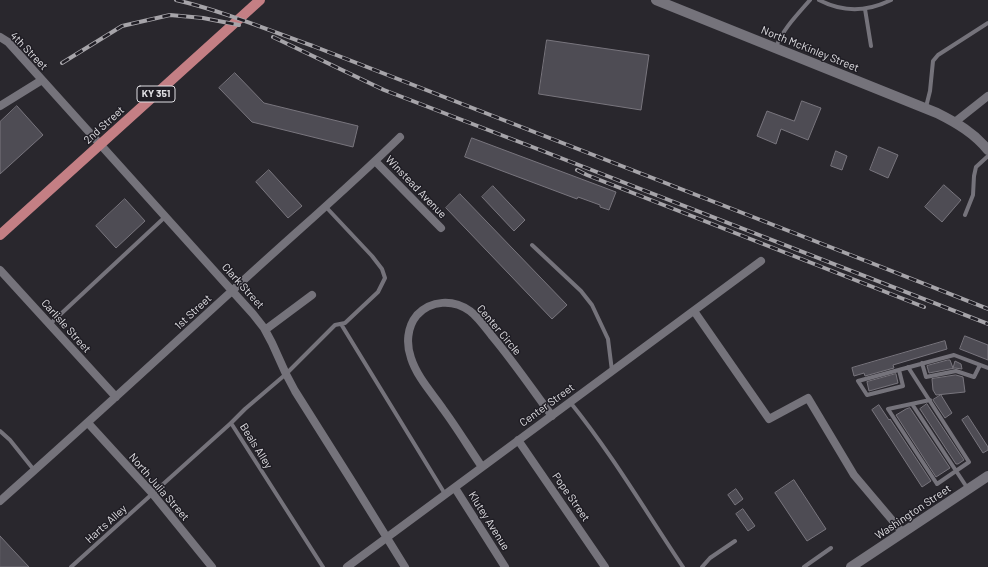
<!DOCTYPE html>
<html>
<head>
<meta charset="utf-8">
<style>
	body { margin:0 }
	canvas { display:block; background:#29272d }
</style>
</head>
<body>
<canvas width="988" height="567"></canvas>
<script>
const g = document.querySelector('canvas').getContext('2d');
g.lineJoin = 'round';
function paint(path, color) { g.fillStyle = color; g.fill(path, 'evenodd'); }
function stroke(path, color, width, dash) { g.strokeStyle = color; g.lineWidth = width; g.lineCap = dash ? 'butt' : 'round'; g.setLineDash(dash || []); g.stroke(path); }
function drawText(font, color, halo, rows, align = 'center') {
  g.font = font + ' Barlow,sans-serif'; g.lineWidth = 3; g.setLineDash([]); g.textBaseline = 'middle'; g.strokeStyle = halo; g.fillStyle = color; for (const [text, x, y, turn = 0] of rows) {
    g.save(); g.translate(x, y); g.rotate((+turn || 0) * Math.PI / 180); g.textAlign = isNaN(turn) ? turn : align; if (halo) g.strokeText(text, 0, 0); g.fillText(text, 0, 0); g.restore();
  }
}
const building = new Path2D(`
	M547,40L649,55L641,110L539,94Z
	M235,73L264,103L358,126L353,147L252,122L219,88Z
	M802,101L821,108L808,140L781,129L776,144L757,136L767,111L794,121Z
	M17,106L43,135L0,174V122Z
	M472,138L616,192L609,210L600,207V205L578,197L577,199L465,157Z
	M879,147L898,155L888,178L870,170Z
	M836,151L847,156L842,170L831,166Z
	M269,170L302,206L288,218L256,182Z
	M944,185L961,200L942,222L925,207Z
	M493,186L525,220L514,231L482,197Z
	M460,194L567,305L552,319L446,208Z
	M125,199L145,221L116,248L96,226Z
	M965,336L988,345V360L960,349Z
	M945,341L947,349L893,365L894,368L865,376L864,373L854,376L852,368Z
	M948,360H950L953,368L955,361L961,364L962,369L955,368L929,373L927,366Z
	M896,374L898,383L869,391L867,382Z
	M956,375L963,377L965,392L936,395L933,390L932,379Z
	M941,395L952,413L945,418L933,400Z
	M927,404L964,460L958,464H956L920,409Z
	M879,405L889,420L890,419L931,481L922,487L872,410Z
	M910,408L950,468L936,477L896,415L906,409Z
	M968,416L988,447V450L983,453L962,420Z
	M794,480L826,529L807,541L775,493Z
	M736,489L743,499L735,505L728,495Z
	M743,509L755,526L748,531L736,514Z
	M0,536L13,550L29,567H0Z`);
paint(building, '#4e4c54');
stroke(building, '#78757d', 1);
stroke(new Path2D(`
	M819,0C842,12 867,12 891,0
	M865,9L871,46
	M776,47C783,29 797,15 810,0
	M926,107L930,91L933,61L938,55L988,23
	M965,215L973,195L974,176L976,167L988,156
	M532,245L581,291L592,305L608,339L612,371
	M50,324L165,217
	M341,324L445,494
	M922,363L926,377L956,371L974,377L980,365
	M908,367L969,462L937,484L888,409L930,400
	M899,370L903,386L867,395L858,381L954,355L988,368
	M570,402C612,454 646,512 683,567
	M912,404L968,489
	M231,423L245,409L286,374L335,325L345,323L378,292L385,278L382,269L372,256L325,206
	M0,431L10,440L34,470
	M71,567L231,423L323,567
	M702,567L710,558L735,541
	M804,567L831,548`), '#75737b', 4);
stroke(new Path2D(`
	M0,37L8,42L253,314L264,328L272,343L286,374L295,391L353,483L405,567
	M0,106L42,80
	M955,122L988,96
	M375,161L441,228
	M0,270L116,397
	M694,311L769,419L808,398L854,475L903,533
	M265,330L312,295
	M88,423L152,493L212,567
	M518,440L605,567
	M482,467C469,448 457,428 443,409C432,393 417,377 411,358C406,344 407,327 417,315C431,300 453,299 470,311C478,317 485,327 492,336C513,361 532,389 552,416
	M455,488L505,567
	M0,501C78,432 155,361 233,290C288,239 346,190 400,137
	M347,567L761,261`), '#75737b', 8);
stroke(new Path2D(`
	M656,0L937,113C957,123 974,133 988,150
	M851,567L988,476`), '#75737b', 10);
stroke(new Path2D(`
	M0,235L260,0`), '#c47f84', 10);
const rail = new Path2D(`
	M176,0C223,11 268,30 313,46L879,266L988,309
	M273,37L384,90L535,148L988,324
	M62,63L122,26L170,15L203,18L239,25
	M577,170L587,175L924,307`);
stroke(rail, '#a6a4a9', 4);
stroke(rail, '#1f1d24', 2.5, [8]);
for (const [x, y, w] of [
	[156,94,38]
]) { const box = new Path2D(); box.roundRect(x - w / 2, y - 8, w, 16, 3); g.fillStyle = '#1f1d24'; g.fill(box); stroke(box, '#e0dfe3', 1); }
drawText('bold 10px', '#e0dfe3', null, [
	["KY 351",156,94]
]);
drawText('11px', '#e0dfe3', '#1f1d24', [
	["North McKinley Street",810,49,22],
	["4th Street",29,51,46],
	["2nd Street",104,125,-42],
	["Winstead Avenue",416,187,46],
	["Clark Street",243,286,48],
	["1st Street",193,312,-43],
	["Carlisle Street",66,326,48],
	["Center Circle",499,330,50],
	["Center Street",547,405,-36],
	["Beals Alley",256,446,58],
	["North Julia Street",159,487,49],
	["Pope Street",571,497,55],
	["Washington Street",913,512,-34],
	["Klutey Avenue",489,521,58],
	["Harts Alley",106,524,-42]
]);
</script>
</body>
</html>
